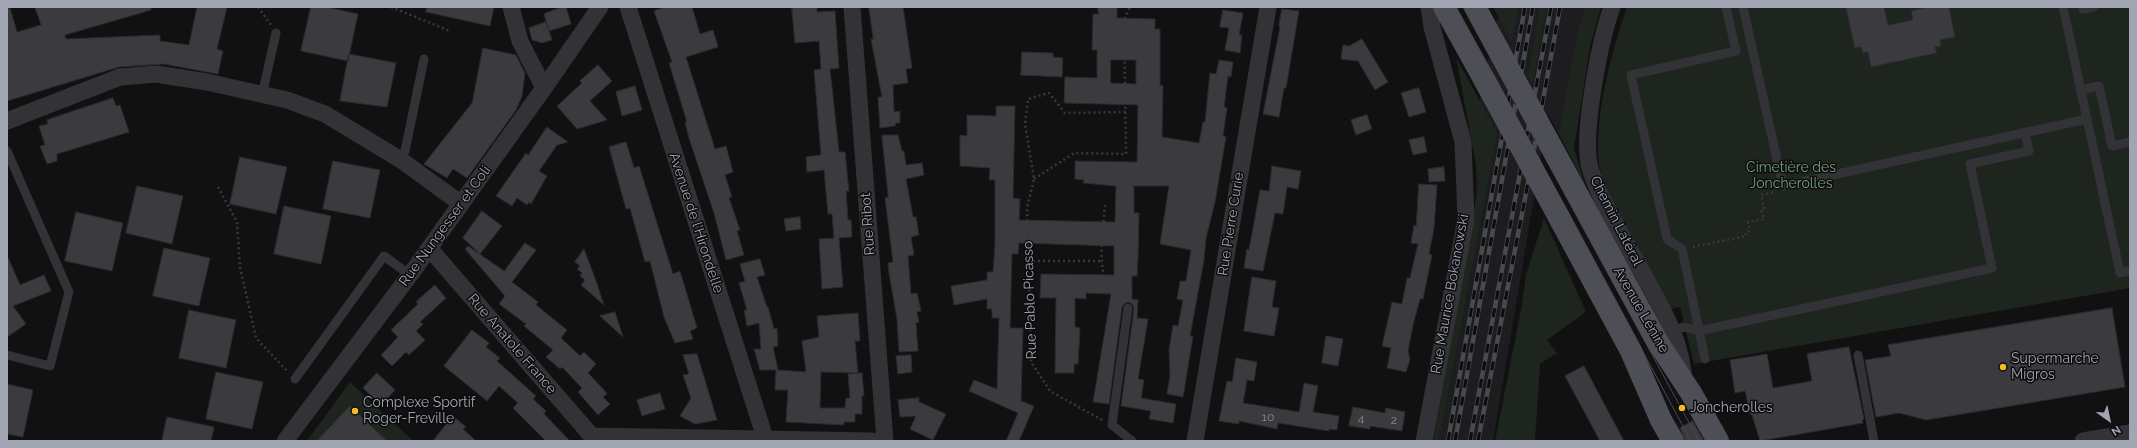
<!DOCTYPE html>
<html>
<head>
<meta charset="utf-8">
<style>
	body { margin:0 }
	#map { position:relative; width:2137px; height:448px; overflow:hidden; background:#111112; font-family:Raleway,sans-serif }
	canvas { display:block }
	.frame { position:absolute; inset:0; border:8px solid #a2a6b3; pointer-events:none }
	.north { position:absolute; left:2089px; top:400px; width:40px; height:40px; -webkit-text-stroke:3px #0c0c0d; paint-order:stroke; rotate:147deg; font-size:11px; font-weight:700; line-height:16px; text-align:center; color:#a2a6b3 }
	.north::after { content:''; display:block; margin:auto; width:14px; height:18px; background:#a2a6b3; clip-path:polygon(50% 0,100% 100%,50% 72%,0 100%) }
</style>
</head>
<body>
<div id="map">
<canvas width="2137" height="448"></canvas>
<div class="frame"></div>
<div class="north">N</div>
</div>
<script>
const g = document.querySelector('canvas').getContext('2d');
g.lineJoin = 'round';
function paint(path, color) { g.fillStyle = color; g.fill(path, 'evenodd'); }
function stroke(path, color, width, dash) { g.strokeStyle = color; g.lineWidth = width; g.lineCap = dash ? 'butt' : 'round'; g.setLineDash(dash || []); g.stroke(path); }
function drawText(font, color, halo, rows, align = 'center') {
  g.font = font + ' Raleway,sans-serif'; g.lineWidth = 3; g.setLineDash([]); g.textBaseline = 'middle'; g.strokeStyle = halo; g.fillStyle = color; for (const [text, x, y, turn = 0] of rows) {
    g.save(); g.translate(x, y); g.rotate((+turn || 0) * Math.PI / 180); g.textAlign = isNaN(turn) ? turn : align; if (halo) g.strokeText(text, 0, 0); g.fillText(text, 0, 0); g.restore();
  }
}
paint(new Path2D(`
	M1505,7H1601L1590,46L1572,159L1548,114L1493,441H1439L1477,215L1475,121L1497,20Z`), '#1d1d1f');
paint(new Path2D(`
	M1493,7H1518L1512,42Z
	M1540,7H1546L1533,84L1528,75Z
	M1586,7H1601L1590,46L1574,148L1586,187L1559,134L1577,34Z
	M1627,7H2130V288L1694,364L1680,307L1670,309C1656,283 1642,257 1628,231C1618,213 1607,194 1601,174C1590,129 1612,50 1627,7Z
	M1456,57L1497,133L1439,441H1433L1479,181Z
	M1544,218L1586,312L1547,340L1557,353L1540,364L1535,441H1495L1521,310L1526,275Z
	M350,382L413,441H307Z`), '#1d251e');
const building = new Path2D(`
	M35,7H151V10L65,35L66,39L160,35V41L189,45L197,7H227L217,49L223,51L218,74L164,64L119,67L7,101V9L10,8L17,32L41,25Z
	M311,7H326L358,14L348,61L301,51Z
	M427,7H494L490,26L426,12Z
	M562,7H566L571,24L549,31L544,14Z
	M666,7H692L700,34L713,30L718,47L686,57L715,149L726,146L733,172L725,175L732,197L729,198L740,230L737,231L744,255L726,260L714,213L689,138L685,122H687L669,63L672,62L654,11Z
	M792,7H817V12L835,11L839,68L830,69L839,152H845L849,191H846L848,220H851L852,237L839,238L843,287L822,289L819,239L834,238L832,214H828L824,170L807,172L806,157L821,155L814,70L821,69L819,41L795,43Z
	M869,7H903L912,68L906,69L908,83L893,85L894,112L900,111V123H896L895,126L880,128L878,97H882L871,39H873Z
	M1098,7H1117V18L1155,19V29H1160V85L1163,86L1162,137L1199,143L1203,122H1205L1210,73L1216,74L1219,60L1233,62L1231,77L1228,76L1224,107L1227,108L1223,136L1226,137L1215,202L1206,238L1204,260L1190,336H1193L1183,397L1167,394L1170,376L1169,350L1173,325L1178,326L1183,300L1177,299L1180,281H1186L1191,250L1160,244L1169,186H1134V213H1139L1138,258L1137,276H1132V299L1138,300L1137,318L1148,319L1138,379L1144,380L1141,398L1176,404L1173,423L1149,419L1151,411L1121,406L1134,309L1133,305L1129,302L1125,303L1122,307L1109,404L1093,402L1111,294L1086,293V299L1075,298V327L1080,328L1078,364H1074V373H1055L1056,298H1040L1041,274L1114,275V246L1019,243L1018,254H1012L1010,328H1023L1021,401L1034,406L1019,441H1006L1018,413L969,391L974,380L997,389L999,318H992V309H987V299L954,305L951,286L987,280V272H993L995,244V180H989L990,168L960,166V135L967,136V115L996,116V106H1015L1013,198L1020,199L1019,220L1115,222L1116,186L1083,183L1084,180L1075,179V161L1137,162L1138,105L1064,103L1065,77L1097,78V50H1092L1093,14H1098ZM1111,60H1136V84L1111,83Z
	M1846,7H1884L1888,25L1913,20L1911,11L1928,7H1949L1955,37L1940,40L1941,46L1935,47L1937,53L1871,67L1868,52L1863,53L1861,47L1855,48Z
	M1282,9L1299,11L1286,88H1284L1279,117L1263,114L1280,27L1279,26Z
	M1223,10L1243,13L1239,35H1242L1240,53L1225,50L1229,28L1220,27Z
	M546,22L552,40L542,43L532,40L529,28Z
	M1362,39L1388,82L1375,90L1358,61L1341,59L1343,45L1349,46Z
	M483,48L516,55L525,73L522,96L516,110L467,178L453,169L447,178L424,164L472,103Z
	M1022,52L1053,53V57L1063,58L1062,77L1021,75Z
	M349,54L396,63L387,107L340,101Z
	M598,65L612,81L590,101L607,120L577,129L557,106L582,83L580,81Z
	M635,86L642,110L622,116L616,92Z
	M1419,88L1426,112L1409,117L1401,93Z
	M113,98L116,106L120,105L129,132L57,154V161L47,164L40,146L45,145L39,126L48,124L47,120Z
	M1367,115L1372,129L1356,135L1351,120Z
	M547,127L568,142L557,145L539,171L547,176L531,204L529,202L527,205L517,198L512,206L496,196L526,153L528,155Z
	M882,135H898L902,151H904L906,165L922,163L924,175L906,179L913,217H916L919,235L911,237L914,255L908,256L911,294L917,293L921,311L917,312L919,322L916,323L918,351L899,352L897,319L889,273L888,263L893,262L885,198L888,197Z
	M1424,137L1427,152L1413,155L1409,140Z
	M626,142L634,168L639,166L673,274L680,271L697,328L690,331L693,339L675,343L664,317L650,261L645,262L630,208L626,209L609,147Z
	M240,157L287,167L276,214L230,204Z
	M333,161L380,170L370,218L323,209Z
	M1272,166L1301,171L1298,189L1287,187L1283,214L1275,213L1263,271L1244,268L1247,249L1249,250L1260,190L1269,191Z
	M1444,167L1445,181L1429,182L1428,169Z
	M1419,184L1437,185L1434,228L1429,254L1432,255L1423,299H1420L1413,325L1408,351L1410,359L1406,372L1387,368L1391,348L1382,346L1392,302L1402,304L1407,278H1410L1418,244L1411,243L1414,225L1416,226Z
	M137,186L183,196L172,244L126,233Z
	M284,206L331,216L321,264L274,254Z
	M482,211L502,226L480,254L463,238Z
	M76,212L123,223L112,271L65,261Z
	M800,217L801,229L786,231L784,219Z
	M525,243L536,250L512,282L538,302L536,305L567,330L561,338L580,356L584,352L596,364L588,373L605,391L607,394L603,397L610,404L598,415L578,392L582,388L562,367L560,369L546,357L553,350L524,326L526,324L499,304L505,296L465,249L468,246L504,271Z
	M164,248L210,258L199,306L153,296Z
	M584,249L596,281L604,305L581,285L585,280L580,276L582,273L577,269L580,266L575,262Z
	M7,255L20,285L44,275L51,291L13,306L26,324L7,337Z
	M760,259L765,275L757,277L767,307H768L774,329L777,328L778,346L773,347L778,370L806,372L802,341L819,337L817,316L858,313L860,341H855L858,373L821,372L820,408H845L846,398H850L848,374L862,373L864,396H862V414H855V422H844V425L786,422L788,390H775L776,370H760L754,349H761L759,323L747,326L744,310H747L739,283L745,281L740,264Z
	M1252,277L1276,281L1272,307L1279,308L1274,336L1244,331Z
	M435,285L446,298L420,322L423,324L416,331L425,340L409,355L406,352L392,366L381,355L398,337L391,330L418,304L416,302Z
	M2112,308L2125,387L1926,420L1899,413L1876,417L1865,360L1891,356L1888,345Z
	M189,310L236,320L226,368L179,358Z
	M615,312L623,337L600,316Z
	M472,330L489,343L486,347L500,358L497,361L536,396L533,399L546,411L544,414L570,441H546L513,408L518,403L499,386L487,401L444,366Z
	M1326,336L1343,339L1338,366L1322,363Z
	M1849,347L1864,419L1862,420L1863,423L1760,441L1752,415L1750,414L1745,391L1735,393L1730,360L1767,354L1773,388L1812,381L1807,354Z
	M697,354L717,420L695,424L680,416L691,398L683,375L689,374L683,355Z
	M911,355L912,372L898,374L896,356Z
	M1236,358L1257,362L1254,381L1247,380L1243,403L1299,412L1304,383L1318,386L1313,412L1339,416L1337,430L1329,429V431L1278,423L1277,429L1239,421V424L1219,421L1227,381L1232,382Z
	M1584,366L1624,441H1600L1565,376Z
	M216,372L263,382L252,429L206,419Z
	M377,373L395,390L381,405L363,388Z
	M7,384L33,390L23,437L7,434Z
	M660,393L665,409L642,416L637,400Z
	M919,398V402L946,414L933,440L910,429L916,416L900,417L898,400Z
	M350,406L387,441H317Z
	M1353,407L1385,413L1386,408L1405,412L1402,431L1370,426V429L1349,426Z
	M453,416L466,427L463,429L476,441H433Z
	M167,417L214,427L211,441H162Z
	M1693,421L1704,441H1685L1680,428Z`);
paint(building, '#3b3b3f');
stroke(building, '#2b2b2e', 1);
stroke(new Path2D(`
	M258,7L271,25
	M391,7L450,31
	M1034,179L1074,153L1126,154L1124,19L1130,7
	M218,187L237,222L240,267L256,338L288,372
	M1105,205C1103,233 1096,266 1110,291L1130,296
	M1693,247L1746,236V232L1750,231L1748,222L1764,219L1761,209L1764,208L1761,195L1775,192
	M1028,261H1102
	M1102,420L1050,391L1031,362L1027,208L1034,179L1025,124L1028,99L1049,93L1065,113L1126,112`), '#38393e', 2.5, [2, 3]);
stroke(new Path2D(`
	M1743,7L1783,186L2087,119L2063,7
	M2083,7V9L2094,7
	M2080,90L2099,86L2112,146L2130,142
	M262,95L276,33
	M2087,119L2120,273L2130,271
	M7,151L69,292L50,366L7,355
	M401,160L405,151L424,59
	M1128,308L1112,425L1132,441
	M1674,331L1684,327L1699,331L1992,268L1970,164L2029,151L2025,132
	M1858,355L1874,441
	M1705,359L1682,249L1667,239L1631,75L1736,51L1726,7
	M295,379L384,256L410,275`), '#323237', 9);
stroke(new Path2D(`
	M511,7L520,41L544,88
	M628,7L765,438
	M852,7L885,441
	M1612,7C1600,40 1581,136 1590,168C1600,203 1629,247 1646,279C1665,314 1681,340 1684,381
	M7,121L120,77L156,74L207,82L287,100L325,114L401,160L460,203
	M429,248L596,441
	M592,436L872,441
	M285,441L410,275L544,88L600,7
	M1195,441L1268,7
	M1424,441L1466,219L1463,142L1432,27L1429,7
	M2083,441L2130,433`), '#323237', 17);
stroke(new Path2D(`
	M1444,7L1485,81
	M1475,7L1493,40
	M1568,177L1657,341L1691,393L1718,441
	M1561,221L1631,351L1661,420L1673,441`), '#4e4f56', 22);
stroke(new Path2D(`
	M1456,7L1492,74
	M1463,7L1699,441
	M1564,205L1691,441`), '#494a50', 1);
const rail = new Path2D(`
	M1448,441L1525,7
	M1455,441L1533,7
	M1470,441L1551,7
	M1478,441L1527,188L1560,7`);
stroke(rail, '#494a50', 4.5);
stroke(rail, '#0c0c0d', 3, [9]);
stroke(new Path2D(`
	M1493,40L1568,177
	M1485,81L1561,221`), '#4e4f56', 22);
for (const [x, y, r, color] of [
	[2003,367,4,"#f5ba26"],
	[1682,408,4,"#f5ba26"],
	[355,411,4,"#f5ba26"]
]) { const dot = new Path2D(); dot.arc(x, y, r, 0, 2 * Math.PI); g.fillStyle = color; g.fill(dot); stroke(dot, '#0c0c0d', 1.5); }
drawText('12px', '#888b96', null, [
	["10",1268,417],
	["4",1361,418],
	["2",1394,420]
]);
drawText('14px', '#789f7c', '#0c0c0d', [
	["Cimetière des",1791,168],
	["Joncherolles",1791,184]
]);
drawText('14px', '#a2a6b3', '#0c0c0d', [
	["Chemin Latéral",1616,221,63],
	["Avenue de l'Hirondelle",696,223,72],
	["Rue Ribot",868,224,-94],
	["Rue Pierre Curie",1231,224,-81],
	["Rue Nungesser et Coli",445,226,-54],
	["Rue Maurice Bokanowski",1450,294,-80],
	["Rue Pablo Picasso",1030,300,-92],
	["Avenue Lénine",1641,310,60],
	["Rue Anatole France",512,344,49]
]);
drawText('14px', '#a2a6b3', '#0c0c0d', [
	["Supermarche",2011,359],
	["Migros",2011,375],
	["Complexe Sportif",363,403],
	["Roger-Freville",363,419],
	["Joncherolles",1690,408]
], 'left');
</script>
</body>
</html>
